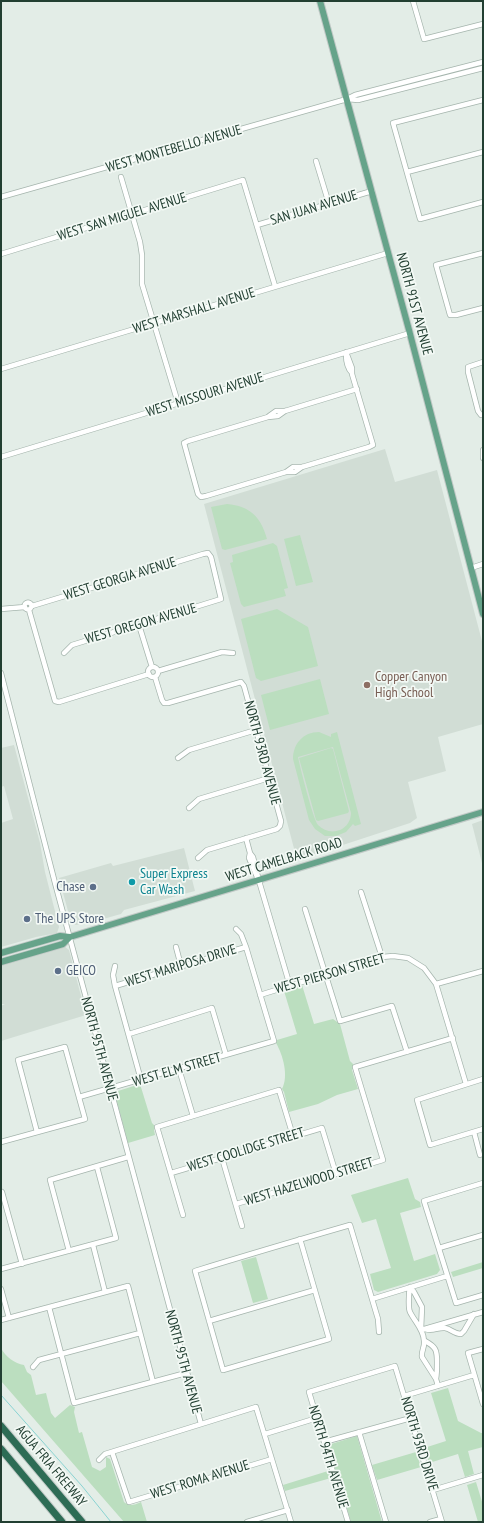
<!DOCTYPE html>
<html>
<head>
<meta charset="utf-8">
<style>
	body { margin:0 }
	#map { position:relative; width:484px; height:1523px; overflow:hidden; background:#e3ede7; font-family:"PT Sans Narrow",sans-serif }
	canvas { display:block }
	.frame { position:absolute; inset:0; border:2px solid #223f32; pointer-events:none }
</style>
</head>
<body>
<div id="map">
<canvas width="484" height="1523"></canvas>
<div class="frame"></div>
</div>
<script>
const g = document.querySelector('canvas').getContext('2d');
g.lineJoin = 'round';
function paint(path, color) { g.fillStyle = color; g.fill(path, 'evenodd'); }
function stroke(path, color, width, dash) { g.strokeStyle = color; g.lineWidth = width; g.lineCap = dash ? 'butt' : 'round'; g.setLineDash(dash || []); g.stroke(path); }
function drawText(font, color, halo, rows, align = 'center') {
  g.font = font + ' "PT Sans Narrow",sans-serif'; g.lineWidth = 3.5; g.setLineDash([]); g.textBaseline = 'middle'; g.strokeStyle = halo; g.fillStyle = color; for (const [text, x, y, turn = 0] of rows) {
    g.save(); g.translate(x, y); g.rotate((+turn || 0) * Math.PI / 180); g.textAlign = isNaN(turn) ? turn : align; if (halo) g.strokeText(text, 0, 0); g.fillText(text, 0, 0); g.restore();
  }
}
paint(new Path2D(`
	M385,449L395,482L437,470L483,645V724L438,737L446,771L408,782L417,818L410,823L297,860L204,504Z
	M14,745L40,843L45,872L59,927L57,933L36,937L1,947V823L13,819L4,786L1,787V748Z
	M483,820V867L472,824Z
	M184,848L195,891L124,910L121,914L103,919L76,925L71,922L59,878L111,863L113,866Z
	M64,946L69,950L86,1015L1,1041V1006L5,1004H1V965Z`), '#d1ddd5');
paint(new Path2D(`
	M227,504C250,506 261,517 267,539L225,550L222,549L211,507Z
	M300,535L313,582L296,586L284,539Z
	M273,543L277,546L288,588L284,589L286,596L244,607L241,604L230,563L233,562L232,555Z
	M277,609L308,627L318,666L261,681L256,678L241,619Z
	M320,679L329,714L270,730L261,695Z
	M319,732L331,737V734L337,732L361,824L355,826L353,824L346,832L336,836H325L315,829L309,820L293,759C293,744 303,732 319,732ZM333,747L351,813C351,820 347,827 340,830C332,833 324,831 318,825C313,819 300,767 298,757Z
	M331,748L333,749L349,811L348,813L318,821L316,820L299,758Z
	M302,985L314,1024L333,1019L340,1024L350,1061L354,1065L352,1070L358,1089L337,1095L318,1104L289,1112L284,1092L282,1089C289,1076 283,1055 276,1043L277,1040L297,1034L284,991Z
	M140,1084L152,1123L155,1126L154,1130L155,1135L128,1143L115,1094L118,1091Z
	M408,1178L415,1199L420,1202L421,1207L400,1213L414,1261L435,1254L440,1270L437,1274L378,1292L374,1290L370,1274L391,1268L376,1219L362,1223L351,1195Z
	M256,1257L268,1299L253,1303L241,1261Z
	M483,1262V1268L453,1277L451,1272Z
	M1,1348C5,1356 15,1364 24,1365L27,1372L31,1375L36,1395L46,1393L51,1413L55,1418L70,1405L75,1407L74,1412L79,1433L82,1432L92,1467L100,1471L106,1467V1457L110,1459L124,1502C130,1507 134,1505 141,1502L147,1522H124L1,1381Z
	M448,1388L458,1421L481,1433H483V1447L468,1451L474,1474L465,1477L458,1454L429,1463L424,1448L446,1441L431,1393Z
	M357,1436L382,1522H351L328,1445Z
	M416,1452L421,1467L377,1480L372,1465Z
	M328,1471L331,1478L285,1491L283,1485Z
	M476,1482L483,1505V1522H478L467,1485Z`), '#bbdebf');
stroke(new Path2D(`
	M1,1395L82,1486L111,1522`), '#8ad3d2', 1);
const minor = new Path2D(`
	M413,1L424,39L483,24
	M347,99L358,100L483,68
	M483,100L393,123L420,219L483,202
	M316,161L329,204
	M407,172L483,152
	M121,177L140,242L142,255V284L178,403
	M1,197L347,99L355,95L483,62
	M257,225L372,191
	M483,253L436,265L450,315H456L483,308
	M1,254L243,180L275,286
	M346,354C346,361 347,368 352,373
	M483,362L468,367V372L478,411L481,415H483
	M1,369L388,253
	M285,411L278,416L268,417L188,441L184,443L198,494L201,497L206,496L286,472H295L302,467
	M269,416L276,411H285L357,389
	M483,450V458
	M1,457L410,333
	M286,472L293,467H302L369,447L373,445L352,374V368L346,352
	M471,568L483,564
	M24.5 606a3.5 3.5 0 1 1 7 0a3.5 3.5 0 1 1-7 0Z
	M32,606L203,554L208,553L211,557L221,599L72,645L64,653
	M1,609L25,607
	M29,610L55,701L59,702L149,674
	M139,625L152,667
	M148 672a5 5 0 1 1 10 0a5 5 0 1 1-10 0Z
	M158,671L222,652L233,653
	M1,673L55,883L201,1424
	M155,677L162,700L164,703H168L241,682L244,686L281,821L280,826L277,829L207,850L198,858
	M178,758L189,750L256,730
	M189,808L199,799L269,778
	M246,838L250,853L253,857L259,881L290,986
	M250,853L249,858L257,877
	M361,892L382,957
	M305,909L340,1021L392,1006L407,1052
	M176,947L181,966
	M115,966L113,975L115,986L141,1080
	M436,984L483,971
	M115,986L246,947
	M260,995L382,957L393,956L408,958L424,968L436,984L466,1084
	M129,1034L212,1008L226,1055
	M179,1069L193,1116
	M483,1079L417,1100L430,1145L483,1129
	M79,1097L274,1041L246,947L241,934L236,929
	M474,1132L480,1155
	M1,1142L85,1119L65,1047L18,1060L37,1132
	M222,1158L242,1226
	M171,1173L322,1128L336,1174
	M483,1183L424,1201L456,1303L483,1295
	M1,1193L2,1192L22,1264
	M236,1204L383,1160L355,1067L453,1038
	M183,1215L157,1127L279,1090L293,1136
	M300,1239L329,1339L223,1370L195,1271C247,1255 298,1240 350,1225L378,1319L379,1332
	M93,1245L105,1292
	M439,1248L483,1235
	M69,1251L50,1180L128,1157
	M1,1269L116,1238L97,1167
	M410,1287C409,1292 408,1308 410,1312C415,1322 424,1330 424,1341C425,1347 421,1351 422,1357L436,1379L438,1386
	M410,1287L414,1292L422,1307L421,1330
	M1,1289L9,1318
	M372,1299L447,1276
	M49,1307L74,1403L186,1373
	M1,1320L128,1286L153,1382
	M209,1321L315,1290
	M425,1329C434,1332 437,1327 445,1328C451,1329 454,1334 461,1334L464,1331L474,1314
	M421,1330L483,1312
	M425,1341C436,1347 437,1350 437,1362C437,1368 437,1373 436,1379
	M483,1349L468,1353L483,1404
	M33,1367L39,1360L140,1333
	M404,1396L474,1375
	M359,1432L386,1522
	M265,1434L317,1418
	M324,1442L411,1418
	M112,1452L129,1502L272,1459
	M99,1460L105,1454L256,1407L291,1522
	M433,1490L483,1475
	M247,1522L288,1510
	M348,1522L309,1392L395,1366L442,1522
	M430,1522L441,1519`);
const major = new Path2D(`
	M320,1L409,330L483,614
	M1,953L60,936L70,937
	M1,962L63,944L70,937L483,812`);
const highway = new Path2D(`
	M1,1426L82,1522
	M1,1449L62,1522`);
stroke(minor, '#a5b5ad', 6);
stroke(major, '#c1c9c6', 8);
stroke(highway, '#c1c9c6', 9);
stroke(minor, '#fff', 4.5);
stroke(major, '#66a38a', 6);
stroke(highway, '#2d6c55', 7);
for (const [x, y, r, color] of [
	[367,685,4,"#8d6e63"],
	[132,882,4,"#0f9aa8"],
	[93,887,4,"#5c6f8a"],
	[27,919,4,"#5c6f8a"],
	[58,971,4,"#5c6f8a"]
]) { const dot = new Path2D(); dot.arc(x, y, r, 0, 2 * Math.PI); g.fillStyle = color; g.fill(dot); stroke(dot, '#f3f9f5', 1.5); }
drawText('14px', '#223f32', '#f3f9f5', [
	["WEST MONTEBELLO AVENUE",174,149,-16],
	["SAN JUAN AVENUE",314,208,-17],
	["WEST SAN MIGUEL AVENUE",122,217,-17],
	["NORTH 91ST AVENUE",414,304,75],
	["WEST MARSHALL AVENUE",194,311,-17],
	["WEST MISSOURI AVENUE",205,395,-17],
	["WEST GEORGIA AVENUE",120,579,-17],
	["WEST OREGON AVENUE",141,624,-16],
	["NORTH 93RD AVENUE",262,753,75],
	["WEST CAMELBACK ROAD",284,860,-17],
	["WEST MARIPOSA DRIVE",181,966,-17],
	["WEST PIERSON STREET",330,974,-16],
	["NORTH 95TH AVENUE",99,1049,75],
	["WEST ELM STREET",177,1070,-16],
	["WEST COOLIDGE STREET",246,1150,-17],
	["WEST HAZELWOOD STREET",309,1182,-17],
	["NORTH 95TH AVENUE",183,1362,75],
	["NORTH 93RD DRIVE",419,1444,73],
	["NORTH 94TH AVENUE",328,1457,73],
	["AGUA FRIA FREEWAY",51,1466,50],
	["WEST ROMA AVENUE",200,1480,-17]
]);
drawText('14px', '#785e54', '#f3f9f5', [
	["Copper Canyon",375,677],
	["High School",375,693]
], 'left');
drawText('14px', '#0d838f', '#f3f9f5', [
	["Super Express",140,874],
	["Car Wash",140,890]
], 'left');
drawText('14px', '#4e5e75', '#f3f9f5', [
	["Chase",85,887,"right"],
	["The UPS Store",35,919],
	["GEICO",66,971]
], 'left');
</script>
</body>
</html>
